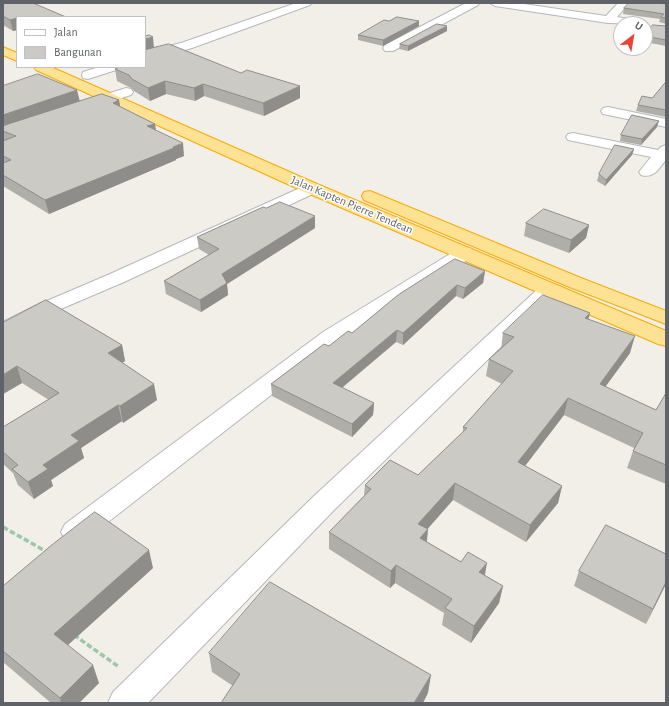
<!DOCTYPE html>
<html>
<head>
<meta charset="utf-8">
<style>
	body { margin:0 }
	#map { position:relative; width:669px; height:706px; overflow:hidden; background:#f1efe8; font-family:"Alegreya Sans",sans-serif }
	canvas { display:block }
	.frame { position:absolute; inset:0; border:4px solid #5f6368; pointer-events:none }
	.legend { position:absolute; left:16px; top:16px; width:130px; height:52px; box-sizing:border-box; background:#fff; border:1px solid #bfc1c3; margin:0; padding:5px 7px; list-style:none; font-size:12px; color:#5f6368 }
	.legend li { display:flex; align-items:center; gap:8px; height:20px }
	.legend b { width:20px; border:1px solid #bfc1c3 }
	.north { position:absolute; left:613px; top:16px; width:40px; height:40px; box-sizing:border-box; background:#fff; border:1px solid #bfc1c3; border-radius:50%; rotate:31deg; font-size:11px; font-weight:700; line-height:16px; text-align:center; color:#5f6368 }
	.north::after { content:''; display:block; margin:auto; width:14px; height:18px; background:#ea4335; clip-path:polygon(50% 0,100% 100%,50% 72%,0 100%) }
</style>
</head>
<body>
<div id="map">
<canvas width="669" height="706"></canvas>
<div class="frame"></div>
<ul class="legend">
<li><b style="height:5px;background:#fff"></b>Jalan</li>
<li><b style="height:11px;background:#cccac5"></b>Bangunan</li>
</ul>
<div class="north">U</div>
</div>
<script>
const g = document.querySelector('canvas').getContext('2d');
g.lineJoin = 'round';
function stroke(path, color, width, dash) { g.strokeStyle = color; g.lineWidth = width; g.lineCap = dash ? 'butt' : 'round'; g.setLineDash(dash || []); g.stroke(path); }
function paint(path, color) { g.fillStyle = color; g.fill(path, 'evenodd'); }
function drawText(font, color, halo, rows, align = 'center') {
  g.font = font + ' "Alegreya Sans",sans-serif'; g.lineWidth = 3; g.setLineDash([]); g.textBaseline = 'middle'; g.strokeStyle = halo; g.fillStyle = color; for (const [text, x, y, turn = 0] of rows) {
    g.save(); g.translate(x, y); g.rotate((+turn || 0) * Math.PI / 180); g.textAlign = isNaN(turn) ? turn : align; if (halo) g.strokeText(text, 0, 0); g.fillText(text, 0, 0); g.restore();
  }
}
const street = new Path2D(`
	M296,3H311L310,5L192,48L145,61V53L184,42Z
	M466,3H479L478,5L393,51H385L383,48L385,45Z
	M490,3H517L606,16L618,3H629L617,17L640,21L646,24L608,23L495,6Z
	M99,67H118L116,70L88,79L83,78L82,75L83,72Z
	M126,88L131,89L133,92L131,95L87,109L82,108L80,105L82,102Z
	M608,107L666,119V127L603,114L601,111L603,108Z
	M573,133L658,150L661,147L666,145V160C659,168 654,179 641,175L639,172L651,157L568,140L566,137L568,134Z
	M311,183L317,184L319,188L317,192L124,282L49,314L11,335L3,336V322L35,306L110,274Z
	M465,247L472,249L474,253L472,257L339,342L85,540L75,543L65,540L61,532L65,524L323,332L458,249Z
	M548,284L555,286L558,290L555,294L334,510L148,703H108L113,692L314,496L541,286Z`);
const highway = new Path2D(`
	M3,47L17,53V61L3,55Z
	M34,67H51L317,184L666,331V346L658,344L305,192L36,70Z
	M370,191L581,278L666,311V324L567,286L364,200L362,196L364,192Z`);
stroke(street, '#b5b8bc', 2);
stroke(highway, '#f9ab00', 2);
stroke(new Path2D(`
	M3,527L47,552
	M74,635L119,667`), '#9cc7a9', 3.5, [5.5, 2.5]);
paint(street, '#fff');
paint(highway, '#fde293');
paint(new Path2D(`
	M3,3L17,17V30L13,31L3,25Z
	M666,4V24L659,22L660,19L623,14L624,8Z
	M419,21V26L383,46L358,40V35Z
	M666,26V46L645,42V32Z
	M447,31L408,51L399,49L400,44Z
	M154,47L300,98L264,116L204,96L195,101L166,94L150,101L134,91L131,88L117,81L115,69L145,67Z
	M666,82V117L636,111L638,105L652,98Z
	M3,86L80,101L119,100L120,107L155,124L156,130L184,156L176,159V160L49,214L3,186Z
	M657,127L641,145L620,141L621,135Z
	M634,149L632,155L605,186L597,181L599,174Z
	M526,223L589,225L586,238L569,253L524,236Z
	M315,228L227,284L228,295L201,312L166,294L164,281L209,255L199,249L197,237Z
	M485,271L483,283L463,299L456,296L403,345L396,342L342,388L374,403L373,415L352,437L272,396L271,384L329,346L352,333Z
	M589,319L630,353L605,387L656,410L666,393V484L627,468L633,451L634,448L564,415L525,466L562,486L558,503L526,542L453,500L427,529H428L427,542L503,586L499,603L471,643L442,625L444,613L395,583L390,588L329,549V532L364,496L365,485L418,475L463,432V427L502,384L486,376L489,359L501,349L503,333Z
	M3,323L122,345L125,361L122,363L157,400L123,423L122,421L81,448L84,458L51,480L53,486L34,499L18,485L13,473L3,464V427L49,400L22,383L3,394Z
	M153,568L68,645L99,683L79,703H51L3,662V586Z
	M579,571L666,584L646,624L574,586Z
	M209,653L428,693L233,686L212,672Z`), '#afaea9');
paint(new Path2D(`
	M17,18V30L13,31L10,20Z
	M419,21V26L383,46V40Z
	M447,26V31L408,51V46Z
	M153,37L154,49L145,52V39Z
	M165,81L166,94L150,101L148,88Z
	M203,84L204,96L195,101L194,88Z
	M300,86V98L264,116L263,103Z
	M77,90L80,102L3,128V115Z
	M119,100L121,112L113,103Z
	M659,121L657,127L641,145L642,139Z
	M155,124L156,136L147,126Z
	M183,143L184,156L176,159V160L49,214L45,200Z
	M634,149L632,155L605,186L606,180Z
	M315,216V228L227,284L228,295L201,312L200,300L222,274Z
	M589,225L586,238L569,253L571,240Z
	M485,271L483,283L463,299L465,288Z
	M457,285L456,296L403,345V333Z
	M590,313L586,329L585,318Z
	M397,330L396,342L333,395V383Z
	M635,336L630,353L595,401L600,384Z
	M122,345L125,361L111,370L108,353Z
	M17,366L22,383L3,394V375Z
	M154,384L157,400L123,423L120,406Z
	M568,398L564,415L515,479L518,462Z
	M374,403L373,415L352,437V424Z
	M118,405L122,421L81,448L84,458L51,480L53,486L34,499L28,482L43,465L71,435Z
	M455,483L453,500L417,541L418,524Z
	M562,486L558,503L526,542L530,525Z
	M428,529L426,546L420,538Z
	M149,550L153,568L60,652L54,634Z
	M487,563L484,580L479,572Z
	M396,565L395,583L390,588L391,571Z
	M666,582V584L646,624L653,609Z
	M503,586L499,603L471,643L474,626Z
	M93,665L99,683L79,703H61L60,698Z
	M431,675L428,693L423,703H414Z`), '#8f8d8a');
const building = new Path2D(`
	M3,3H33L66,17H17V18L10,20L3,16Z
	M629,3H658L666,4V18L661,17L664,14L624,8Z
	M397,17L419,21L383,40L358,35L384,20L389,21Z
	M437,24L447,26L408,46L400,44Z
	M653,25L666,26V40L645,36V32Z
	M149,35L153,37L145,39V37Z
	M169,44L241,73L247,70L300,86L263,103L203,84L194,88L165,81L148,88L132,79L129,75L115,69L119,67H145V50Z
	M38,74L77,90L3,115V86Z
	M666,82V110L638,105L642,96L652,98Z
	M102,94L119,100L113,103L155,124L147,126L183,143L173,147L174,148L45,200L3,175V163L11,160L3,156V141L16,136L3,131V126Z
	M632,115L659,121L642,139L621,135Z
	M615,145L634,149L606,180L599,174Z
	M280,202L315,216L222,274L227,283L200,300L164,281L219,249L197,237L263,207L266,208Z
	M544,209L589,225L571,240L526,223Z
	M455,259L485,271L465,288L457,285L403,333L397,330L333,383L374,403L352,424L271,384L324,344L329,346L348,331L352,333L398,295Z
	M543,295L590,313L585,318L635,336L600,384L656,410L666,393V465L633,451L643,433L568,398L518,462L562,486L530,525L455,483L418,524L428,529L420,538L461,562L468,552L487,563L479,572L503,586L474,626L445,608L452,599L396,565L391,571L329,532L371,489L365,485L390,460L418,475L467,428L463,427L513,371L489,359L514,337L503,333Z
	M46,300L122,345L108,353L154,384L120,406L118,405L71,435L79,441L43,465L48,469L28,482L12,469L18,465L3,452V427L59,393L17,366L3,375V323Z
	M95,512L149,550L54,634L93,665L60,698L3,651V586L53,544Z
	M606,525L666,554V582L653,609L579,571Z
	M270,582L431,675L414,703H221L240,674L209,653Z`);
paint(building, '#cccac5');
stroke(building, '#8f8d8a', 1);
drawText('12px', '#5f6368', '#fff', [
	["Jalan Kapten Pierre Tendean",352,205,23]
]);
</script>
</body>
</html>
